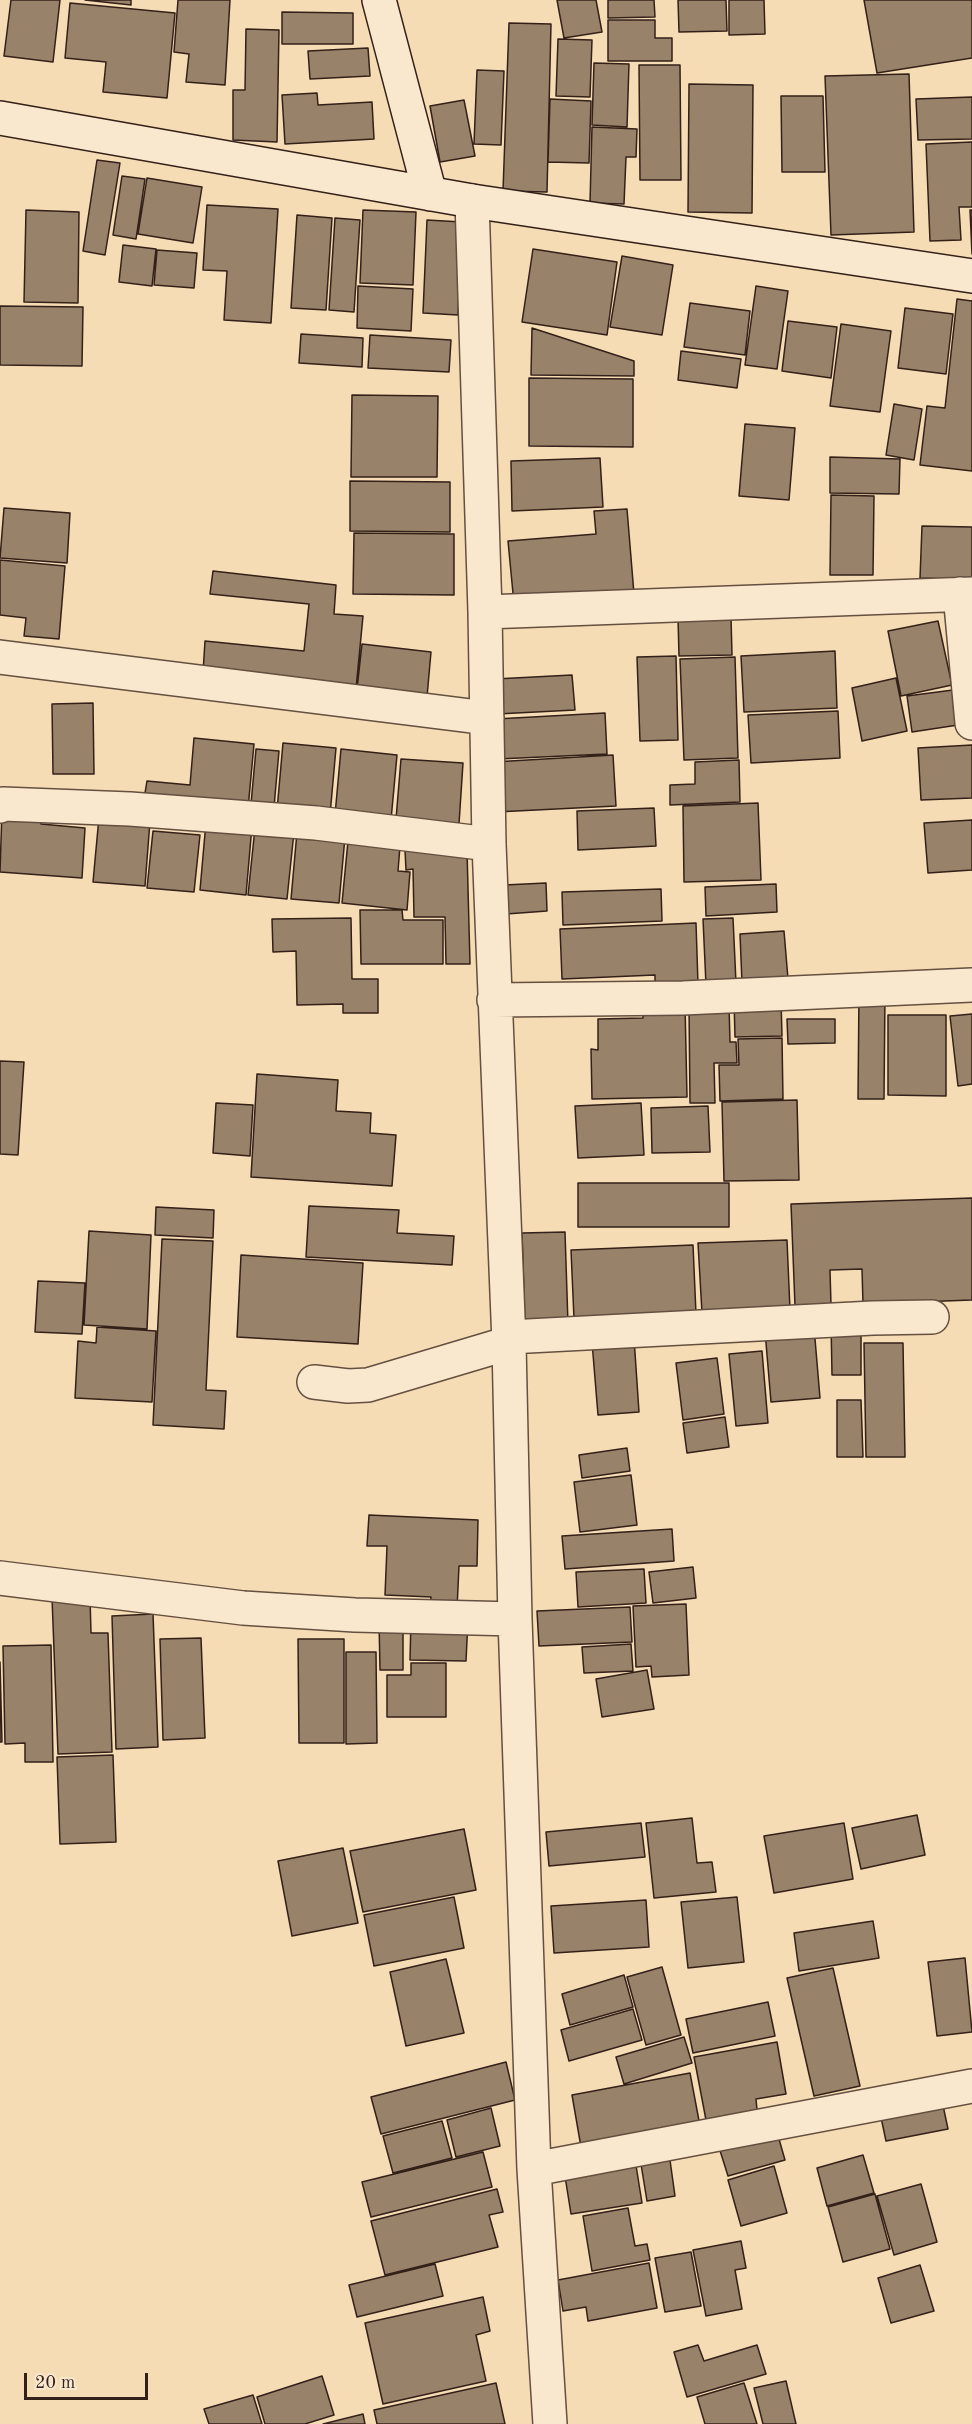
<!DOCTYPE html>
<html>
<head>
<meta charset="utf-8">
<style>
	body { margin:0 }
	#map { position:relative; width:972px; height:2424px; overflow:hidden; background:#f6dcb4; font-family:"Old Standard TT",serif }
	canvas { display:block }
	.scale { position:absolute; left:24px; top:2373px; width:124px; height:27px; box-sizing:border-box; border:3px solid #332019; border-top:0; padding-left:8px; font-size:18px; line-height:21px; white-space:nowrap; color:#332019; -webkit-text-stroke:4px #f9e8ce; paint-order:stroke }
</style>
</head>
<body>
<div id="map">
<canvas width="972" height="2424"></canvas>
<div class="scale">20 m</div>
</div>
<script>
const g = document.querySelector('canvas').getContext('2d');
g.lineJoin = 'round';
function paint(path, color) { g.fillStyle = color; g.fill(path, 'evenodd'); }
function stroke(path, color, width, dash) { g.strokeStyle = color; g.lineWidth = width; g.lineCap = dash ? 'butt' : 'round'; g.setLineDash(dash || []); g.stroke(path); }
const building = new Path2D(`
	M11,0H60L53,62L4,56Z
	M85,0H131V5Z
	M178,0H230L225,85L186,82L189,54L174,52Z
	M557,0H596L602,32L564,38Z
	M608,0H654L655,17L608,18Z
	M678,0H726L727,31L679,32Z
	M729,0H764L765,34L729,35Z
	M864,0H972V58L877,73Z
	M70,3L175,13L167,98L103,92L106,62L65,58Z
	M282,12L353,13V44H282Z
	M608,20H655V38H672V61H608Z
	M509,23L551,24L547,192L503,191Z
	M246,29L279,30L277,142L233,140V90H245Z
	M558,39L592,40L590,97L556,96Z
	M368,48L370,76L310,79L308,51Z
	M594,63L629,64L627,127L592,125Z
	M639,65H680L681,180H640Z
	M477,70L504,71L501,145L474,144Z
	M909,74L914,232L831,235L825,76Z
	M689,84L753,85L752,213L688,212Z
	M317,93L318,105L372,102L374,139L285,144L282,95Z
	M781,96H823L825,172H782Z
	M972,97V139L918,140L916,99Z
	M550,99L591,101L589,163L548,162Z
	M464,100L475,156L440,162L430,106Z
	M592,127L637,129L636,157H626L624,204L590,203Z
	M972,142V207H959L961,240L930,241L926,144Z
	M97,160L120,163L105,255L83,251Z
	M122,176L145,179L136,239L113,235Z
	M147,178L202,187L193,243L138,234Z
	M207,205L278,209L271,323L224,320L227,271L203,270Z
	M26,210L79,212L78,303L24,302Z
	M363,210L416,212L413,285L360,283Z
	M970,210H972V254Z
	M297,215L332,218L326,310L291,308Z
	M335,218L360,220L354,312L329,310Z
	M427,220L462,222L458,315L423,313Z
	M123,245L156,249L152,286L119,282Z
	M533,249L617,262L607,335L522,322Z
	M157,250L197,253L194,288L154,285Z
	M622,256L673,265L662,335L610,327Z
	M358,286L413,289L411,331L357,328Z
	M756,286L788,291L777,369L745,365Z
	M957,299L972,301V471L920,465L927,406L945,408Z
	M690,303L750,311L745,355L684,347Z
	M0,306L83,307L82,366L0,365Z
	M905,308L953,314L946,374L898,368Z
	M788,321L837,327L831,378L782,371Z
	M841,324L891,331L880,412L830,406Z
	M532,328L634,361V376L531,375Z
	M301,334L363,338L362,367L299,363Z
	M370,335L451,340L449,372L368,368Z
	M681,351L741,359L737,388L678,380Z
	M529,378L633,379V447L529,446Z
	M352,395L438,396L437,477H351Z
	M894,404L922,409L914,460L886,455Z
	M745,424L795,428L789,500L739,496Z
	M830,457L900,459L899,494L830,493Z
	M600,458L603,507L512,511L511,461Z
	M350,481L450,482V532L350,531Z
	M831,495L874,496L873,575H830Z
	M4,508L70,513L67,563L0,558Z
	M627,509L634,594L514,604L508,541L596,534L594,511Z
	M922,526L972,527V580L920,578Z
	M354,533L454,534V595L353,594Z
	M0,560L65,566L59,639L24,636L26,618L0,615Z
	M213,571L336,585L334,614L363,616L356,689L203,673L205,641L304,651L309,604L210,594Z
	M731,617L732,655L679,656L678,618Z
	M938,621L952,685L901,696L888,631Z
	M362,644L431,652L427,697L357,689Z
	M835,651L837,708L744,712L741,656Z
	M676,656L678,740L640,741L637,657Z
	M735,657L738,758L684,760L680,659Z
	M572,675L575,710L497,714L495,679Z
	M896,678L907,731L862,741L852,688Z
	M953,690L958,725L912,732L907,696Z
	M93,703L94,774H53L52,704Z
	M838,711L840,758L751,763L748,715Z
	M605,713L607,754L498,759L496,719Z
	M194,738L254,744L248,809L144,799L147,781L190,785Z
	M283,743L336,748L330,815L277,810Z
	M972,745V798L921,800L918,748Z
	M256,749L279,751L274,807L251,804Z
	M341,749L397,755L391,820L335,815Z
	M613,755L616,806L496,812L493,762Z
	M401,759L463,763L459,824L396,819Z
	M739,760L740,802L670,805V785L695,784V762Z
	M758,803L761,880L684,882L683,806Z
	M654,808L656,846L578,850L577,811Z
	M2,809L42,812L41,824L85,828L82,878L0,872Z
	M99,817L150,821L145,886L93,882Z
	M972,820V870L928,873L924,823Z
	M206,822L252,826L246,895L200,890Z
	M255,828L294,832L287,899L248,895Z
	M153,831L200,835L194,892L147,888Z
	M297,832L345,837L339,903L291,899Z
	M348,841L400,846L398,871L410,872L407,910L342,903Z
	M405,850H467L470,964H446L445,917H414L413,869L406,870Z
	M546,883L547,911L506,914L504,885Z
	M776,884L777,912L706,916L705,887Z
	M661,889L662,921L563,925L562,892Z
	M360,910H402L403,920H443V964H361Z
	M351,918L352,979H378V1013H343V1004L297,1005L296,951L273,952L272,919Z
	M733,918L736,983L706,985L703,919Z
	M696,923L698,984L655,986V975L562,979L560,929Z
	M784,931L788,979L742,983L740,934Z
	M859,992L885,993L884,1099H858Z
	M734,1000H781L782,1036L735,1037Z
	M685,1005L687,1097L592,1099L591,1049L598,1050V1019L643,1018V1006Z
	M689,1005H729L730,1042H736L737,1063H714L715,1103H690Z
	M972,1014V1084L958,1086L950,1016Z
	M888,1015H946V1096L888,1095Z
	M787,1019H835V1043L788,1044Z
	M782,1038L783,1099L720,1101L719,1065H739L738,1039Z
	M0,1061L24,1062L18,1155L0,1154Z
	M257,1074L338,1080L336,1111L371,1113L370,1133L396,1135L392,1186L251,1177Z
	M797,1100L799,1180L724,1181L722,1102Z
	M216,1103L253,1105L250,1156L213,1153Z
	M641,1103L644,1155L578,1158L575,1106Z
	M708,1106L710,1152L652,1153L651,1108Z
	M578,1183H729V1227H578Z
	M972,1198V1300L863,1304L862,1269L830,1270L831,1305L795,1306L791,1204Z
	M309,1206L399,1210L397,1233L454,1236L452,1265L306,1257Z
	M156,1207L214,1210L213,1238L155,1235Z
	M89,1231L151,1235L147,1329L84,1325Z
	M565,1232L568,1324L525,1325L522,1233Z
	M162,1239L213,1241L206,1390L226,1391L224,1429L153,1425Z
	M787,1240L790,1310L702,1313L698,1243Z
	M693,1245L696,1314L574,1319L571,1250Z
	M241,1255L363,1263L358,1344L237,1337Z
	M38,1281L85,1283L82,1334L35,1332Z
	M861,1322V1375H832L831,1323Z
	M97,1327L156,1331L152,1402L75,1398L78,1341L96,1343Z
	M814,1327L820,1398L771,1402L765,1331Z
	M634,1338L639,1412L598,1415L592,1342Z
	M864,1343H903L905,1457H866Z
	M762,1351L768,1423L736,1426L729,1354Z
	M717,1358L724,1414L683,1420L676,1363Z
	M837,1400H861L863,1457H837Z
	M725,1417L729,1447L687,1453L683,1423Z
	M627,1448L630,1471L582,1478L579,1455Z
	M631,1475L637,1525L580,1532L574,1482Z
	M369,1515L478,1520L477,1566H459L457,1609L430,1607L431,1597L385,1595L387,1546H367Z
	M672,1529L674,1561L565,1569L562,1536Z
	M693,1567L696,1598L653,1603L649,1572Z
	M644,1569L646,1603L578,1607L576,1572Z
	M90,1597L91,1633H108L112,1752L58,1754L52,1598Z
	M686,1604L689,1675L652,1677L651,1666L636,1667L633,1606Z
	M630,1607L632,1642L539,1646L537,1611Z
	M153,1614L158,1747L116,1749L112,1616Z
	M411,1619L468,1620L466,1661L410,1660Z
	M379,1620H403V1670H380Z
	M201,1638L205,1738L163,1740L160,1639Z
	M298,1639H344V1743H299Z
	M631,1644L633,1671L584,1673L582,1647Z
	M51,1645L53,1762H25V1743L5,1744L3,1646Z
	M346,1652H376L377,1743L346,1744Z
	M0,1662L2,1742H0Z
	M411,1663H446V1717H387V1675H411Z
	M647,1670L654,1709L602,1717L596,1679Z
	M113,1755L116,1842L60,1844L57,1757Z
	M917,1815L925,1855L861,1869L852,1828Z
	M692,1818L697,1863L712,1862L716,1892L654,1898L646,1823Z
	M641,1823L645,1857L549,1866L546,1832Z
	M844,1823L853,1879L774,1893L764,1836Z
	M464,1829L476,1890L363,1912L350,1851Z
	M343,1848L358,1923L292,1936L278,1861Z
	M454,1897L464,1948L374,1966L364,1915Z
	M737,1897L744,1962L688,1968L681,1902Z
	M646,1900L649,1947L554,1953L551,1906Z
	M873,1921L879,1958L799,1971L794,1933Z
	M965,1958L972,2032L937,2036L928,1962Z
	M446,1959L464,2033L406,2046L390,1972Z
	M662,1967L681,2035L646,2045L627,1977Z
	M833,1968L860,2086L814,2096L787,1978Z
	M624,1975L633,2007L570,2025L562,1994Z
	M768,2002L775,2036L693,2053L686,2019Z
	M633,2009L642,2040L569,2061L561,2030Z
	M684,2037L692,2063L624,2084L616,2057Z
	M777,2042L786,2094L756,2099L757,2110L706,2120L694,2057Z
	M506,2062L515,2100L381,2134L371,2097Z
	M690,2073L700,2126L581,2147L572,2095Z
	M941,2096L948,2129L886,2141L879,2108Z
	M491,2108L500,2146L456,2157L447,2120Z
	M442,2121L452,2158L393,2173L383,2136Z
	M775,2125L785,2160L728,2176L717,2141Z
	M483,2152L492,2187L371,2217L362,2182Z
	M669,2153L675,2196L647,2201L640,2158Z
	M863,2155L874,2193L827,2206L817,2168Z
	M635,2159L642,2203L571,2214L564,2170Z
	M774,2166L787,2213L741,2226L728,2180Z
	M921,2184L937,2242L894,2255L877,2196Z
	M497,2189L503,2212L489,2215L498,2247L385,2275L371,2221Z
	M875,2194L890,2249L843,2262L828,2207Z
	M628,2208L635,2246L647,2244L650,2260L592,2271L583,2216Z
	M741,2241L746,2268L735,2270L742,2309L706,2316L693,2250Z
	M691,2252L701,2306L665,2312L655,2258Z
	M649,2263L657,2308L588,2321L586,2307L563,2311L558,2280Z
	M435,2264L443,2296L357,2317L349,2285Z
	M920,2265L934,2311L891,2323L878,2278Z
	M483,2297L490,2331L476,2335L486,2381L383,2404L365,2323Z
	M698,2345L704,2361L757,2345L766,2374L687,2397L674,2352Z
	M322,2376L334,2415L305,2424H265L257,2397Z
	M786,2381L796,2424H763L754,2388Z
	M496,2383L505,2424H377L374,2410Z
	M744,2383L757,2424H705L697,2397Z
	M253,2395L262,2424H209L204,2409Z
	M363,2414L365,2424H323Z`);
paint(building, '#98826a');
stroke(building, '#332019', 1.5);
const street = new Path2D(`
	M472,201L485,612L489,844L509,1343L515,1619L534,2169L550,2424
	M960,594L972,723
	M485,612L972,594
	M0,657L487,718
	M0,806L3,804L130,809L316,823L489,844
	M494,1000L683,998L972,985
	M509,1337L873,1318L932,1317
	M314,1382L348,1386L368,1385L509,1343
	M0,1578L243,1608L355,1615L515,1619
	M534,2169L972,2086`);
const secondary = new Path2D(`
	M379,0L430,194
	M0,118L472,201L972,276`);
stroke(street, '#644f40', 36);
stroke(secondary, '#332019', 36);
stroke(street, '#f9e8ce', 33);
stroke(secondary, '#f9e8ce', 33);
</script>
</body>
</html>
